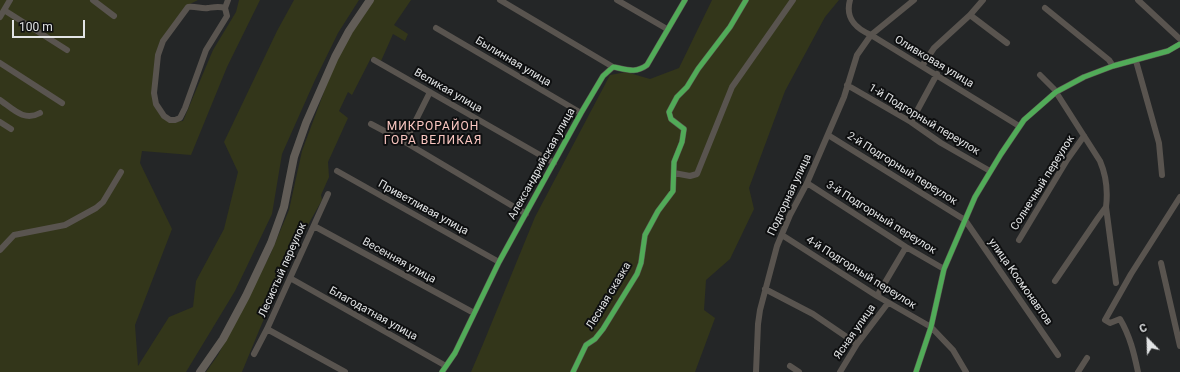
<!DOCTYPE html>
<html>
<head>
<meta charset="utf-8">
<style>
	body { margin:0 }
	#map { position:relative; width:1180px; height:372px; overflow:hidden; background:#242627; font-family:Roboto,sans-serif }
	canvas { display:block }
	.north { position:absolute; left:1128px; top:320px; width:40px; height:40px; -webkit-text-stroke:3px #0e0f10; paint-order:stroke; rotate:337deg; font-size:11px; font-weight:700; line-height:16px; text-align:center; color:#e2e4e5 }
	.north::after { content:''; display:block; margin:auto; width:14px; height:18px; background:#e2e4e5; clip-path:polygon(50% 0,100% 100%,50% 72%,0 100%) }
	.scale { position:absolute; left:12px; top:20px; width:73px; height:18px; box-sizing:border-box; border:2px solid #e2e4e5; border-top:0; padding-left:5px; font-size:12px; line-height:14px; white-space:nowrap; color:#e2e4e5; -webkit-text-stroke:3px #0e0f10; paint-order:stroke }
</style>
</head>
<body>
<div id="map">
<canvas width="1180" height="372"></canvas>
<div class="north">С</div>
<div class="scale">100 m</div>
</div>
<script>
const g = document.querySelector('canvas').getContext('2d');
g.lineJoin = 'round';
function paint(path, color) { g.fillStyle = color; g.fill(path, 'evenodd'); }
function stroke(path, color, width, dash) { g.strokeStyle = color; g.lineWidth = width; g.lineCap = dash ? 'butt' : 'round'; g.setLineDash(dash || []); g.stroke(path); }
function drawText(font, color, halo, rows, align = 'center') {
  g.font = font + ' Roboto,sans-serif'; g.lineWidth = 4; g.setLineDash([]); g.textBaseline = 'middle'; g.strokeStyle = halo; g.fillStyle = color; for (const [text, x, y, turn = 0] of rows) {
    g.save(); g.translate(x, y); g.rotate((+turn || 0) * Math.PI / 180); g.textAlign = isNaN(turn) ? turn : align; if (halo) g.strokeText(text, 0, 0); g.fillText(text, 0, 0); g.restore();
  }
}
paint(new Path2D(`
	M0,0H198L186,6L157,55V101L171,122L183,121L213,50L236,12L239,0H260L227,67L191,155L142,151L140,163L172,229L135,325L138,366L169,317L193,307L196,281L224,229L238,172L224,142L277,31L294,0H359L338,33L315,80L282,154L272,214L235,291L186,372H0Z
	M374,0H411L394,25L408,34L405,41L393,34L381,61L371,58L352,95L348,92L339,111L348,118L328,162L329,177L321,195L322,200C290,255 266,313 242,372H206L218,355L270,255L289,210L302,151L331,73L347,40Z
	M712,0H839L825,17L785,91L749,188L754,209L730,259L706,280L704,310L715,318L695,372H471L483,344L535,217L610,75L626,72L650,79L679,68Z`), '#33361a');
stroke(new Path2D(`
	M93,0L114,16
	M500,0L613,67
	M617,0L667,29
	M850,0C845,18 855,28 871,35L1019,126
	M1138,0L1180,39
	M225,8C219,6 215,7 208,8C202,9 195,6 188,7L163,41L158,55L154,93L156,104L164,116L170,120H175L180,118L185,108L206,50L227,16L225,8L228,0
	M1045,8L1109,60L1113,66
	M4,10L67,50
	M970,15L1007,43
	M0,17L10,0
	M436,28L581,113
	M374,60L554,163
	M1136,61L1159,143L1162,175
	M0,63L62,103
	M922,66L934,48L970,15L983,0
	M1040,75L1054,89L1100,161C1106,175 1108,191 1106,207L1116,283
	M847,85L911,122L941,143L990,171
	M0,100C13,109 24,122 40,113
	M0,122L11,129
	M911,122L937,74
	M371,124L405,142L526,214
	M828,135L965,220L1058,355
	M405,142L430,92
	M337,171L499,262
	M674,173L690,176L697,174L732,87L793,0
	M807,183L906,247L944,269
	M314,226L474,313
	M782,235L877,296L931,327L953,350L966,372
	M1019,240L1067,160L1084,136
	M0,250L14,235L65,225L96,208L103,202L121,172
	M1161,263L1180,346
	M290,278L446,366
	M1055,281L1098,218L1106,207
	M765,289L813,314L857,344
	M877,296L906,247
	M267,329L345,372
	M254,354L267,329L328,194
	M790,366L799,372
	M442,372L455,353L499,262L581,113L603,76L613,67C626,69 635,74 647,65L685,0
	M573,372L586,345L595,339L603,329L637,274L641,263L645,235L658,211L673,191L674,162L682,142L684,129L671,119L669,112L677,97L687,87L698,69L730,27L746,0
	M756,372L758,324L760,310L777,246L790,215L807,183L844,97L857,55L871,35L914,0
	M840,372L857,344L888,303
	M916,372L931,327L944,269L975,197L1001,154L1024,120L1056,92L1084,77L1113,66L1168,51L1180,44
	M1078,372L1087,358
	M1138,372C1134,353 1130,336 1120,319L1110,323L1105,320L1131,274L1180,197`), '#59544f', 6);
stroke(new Path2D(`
	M200,372L223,339L246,296L271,243L284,207L294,157L306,123L335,57L349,31L370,0`), '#625d57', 8);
stroke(new Path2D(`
	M442,372L455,353L499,262L581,113L603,76L613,67C626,69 635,74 647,65L685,0
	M573,372L586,345L595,339L603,329L637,274L641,263L645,235L658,211L673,191L674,162L682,142L684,129L671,119L669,112L677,97L687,87L698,69L730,27L746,0
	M916,372L931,327L944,269L975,197L1001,154L1024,120L1056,92L1084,77L1113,66L1168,51L1180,44`), '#51ab58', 5);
drawText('11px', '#e2e4e5', '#0e0f10', [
	["Былинная улица",513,62,31],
	["Оливковая улица",934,62,31],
	["Великая улица",448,91,30],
	["1-й Подгорный переулок",924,120,31],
	["Александрийская улица",542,164,-61],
	["2-й Подгорный переулок",902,169,32],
	["Солнечный переулок",1043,183,-58],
	["Подгорная улица",790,195,-65],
	["Приветливая улица",423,208,29],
	["3-й Подгорный переулок",881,218,32],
	["Весенняя улица",399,261,29],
	["Лесистый переулок",283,270,-66],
	["4-й Подгорный переулок",861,273,32],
	["улица Космонавтов",1020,282,55],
	["Лесная сказка",609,296,-59],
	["Благодатная улица",373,314,29],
	["Ясная улица",855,332,-55]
]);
g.letterSpacing = '1px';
drawText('12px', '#fbc7c1', '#0e0f10', [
	["МИКРОРАЙОН",433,127],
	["ГОРА ВЕЛИКАЯ",433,141]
]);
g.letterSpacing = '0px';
</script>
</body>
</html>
